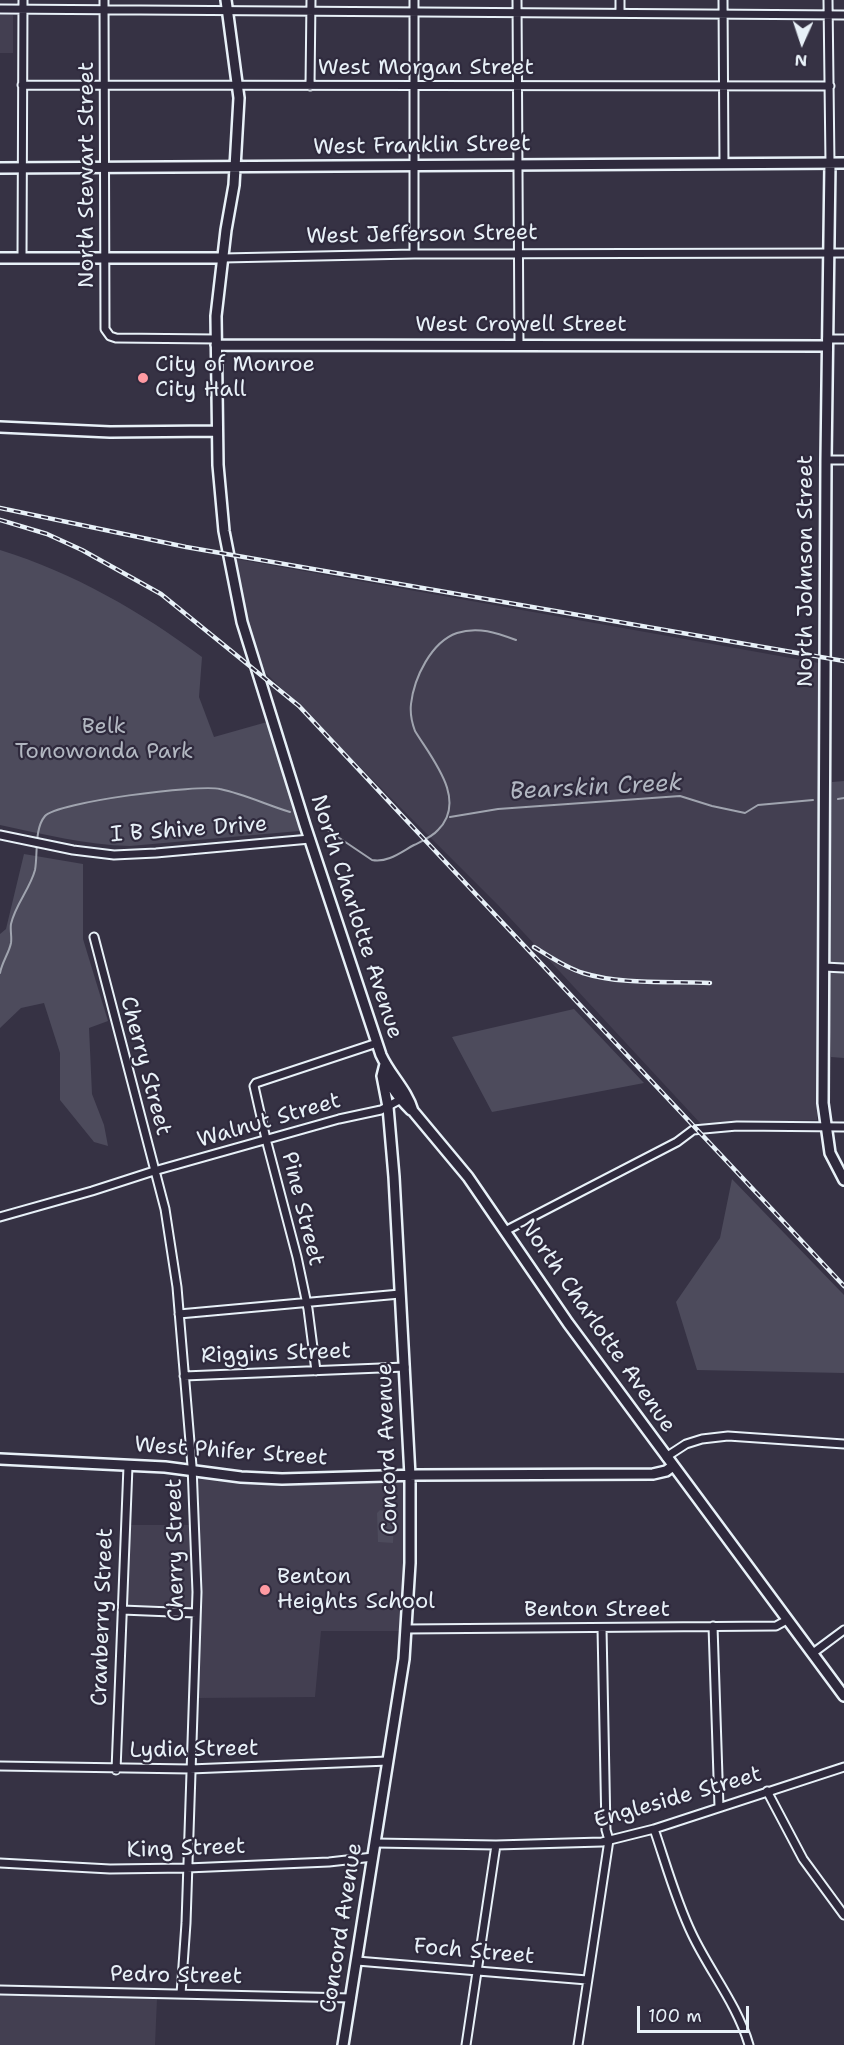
<!DOCTYPE html>
<html>
<head>
<meta charset="utf-8">
<style>
	body { margin:0 }
	#map { position:relative; width:844px; height:2045px; overflow:hidden; background:#363244; font-family:"Shantell Sans",sans-serif }
	canvas { display:block }
	.north { position:absolute; left:772px; top:12px; width:60px; height:60px; -webkit-text-stroke:4px #2f2a3d; paint-order:stroke; rotate:183deg; font-size:16px; font-weight:700; line-height:24px; text-align:center; color:#e8f1f8 }
	.north::after { content:''; display:block; margin:auto; width:21px; height:27px; background:#e8f1f8; clip-path:polygon(50% 0,100% 100%,50% 72%,0 100%) }
	.scale { position:absolute; left:637px; top:2006px; width:112px; height:27px; box-sizing:border-box; border:3px solid #e8f1f8; border-top:0; padding-left:8px; font-size:18px; line-height:21px; white-space:nowrap; color:#e8f1f8; -webkit-text-stroke:4px #2f2a3d; paint-order:stroke }
</style>
</head>
<body>
<div id="map">
<canvas width="844" height="2045"></canvas>
<div class="north">N</div>
<div class="scale">100 m</div>
</div>
<script>
const g = document.querySelector('canvas').getContext('2d');
g.lineJoin = 'round';
function paint(path, color) { g.fillStyle = color; g.fill(path, 'evenodd'); }
function stroke(path, color, width, dash) { g.strokeStyle = color; g.lineWidth = width; g.lineCap = dash ? 'butt' : 'round'; g.setLineDash(dash || []); g.stroke(path); }
function drawText(font, color, halo, rows, align = 'center') {
  g.font = font + ' "Shantell Sans",sans-serif'; g.lineWidth = 4.5; g.setLineDash([]); g.textBaseline = 'middle'; g.strokeStyle = halo; g.fillStyle = color; for (const [text, x, y, turn = 0] of rows) {
    g.save(); g.translate(x, y); g.rotate((+turn || 0) * Math.PI / 180); g.textAlign = isNaN(turn) ? turn : align; if (halo) g.strokeText(text, 0, 0); g.fillText(text, 0, 0); g.restore();
  }
}
paint(new Path2D(`
	M0,15H13V53H0Z
	M236,559L819,663L817,1120L701,1124L498,905L264,671L243,612Z
	M198,1475L256,1484L405,1482V1573L402,1631H321L315,1697L198,1698L199,1610L126,1606L128,1525H199Z
	M0,1995L157,1999L155,2045H0Z`), '#433f51');
paint(new Path2D(`
	M0,550C74,573 140,611 202,657L199,697L214,737L267,722L301,829L299,831L130,846C85,845 43,834 0,825Z
	M844,781V1058L831,1057L828,983L832,782Z
	M24,854L83,864V939L108,1021L89,1028L92,1094L104,1125L108,1146L94,1142L60,1100V1053L44,1003L21,1008L0,1028V934L6,929Z
	M574,1009L644,1083L492,1112L452,1037Z
	M732,1179L844,1295V1373L697,1370L676,1302L720,1238Z
	M380,1510L388,1512L394,1521L393,1543L378,1542L377,1513Z`), '#4d4b5c');
stroke(new Path2D(`
	M838,799L844,798
	M450,817L498,809L680,796L712,806L745,813L758,805L813,800
	M323,827L372,860C388,863 401,852 414,845C422,841 432,837 438,830C468,800 432,759 415,731C412,723 410,713 411,704C414,678 431,642 457,633C478,626 497,633 516,640
	M0,973C2,962 9,953 11,943C12,937 10,930 11,924C15,905 30,889 35,870C38,854 34,829 45,816C57,802 199,784 220,789C244,794 267,805 290,812`), '#a0a4af', 2);
const street = new Path2D(`
	M104,0L105,329L110,336L116,338L216,339
	M414,0V254
	M517,0L519,344
	M723,0L724,164
	M828,0L830,163
	M0,9L844,15
	M620,13V0
	M22,85L830,86
	M310,86L311,0
	M22,258L23,0
	M223,258L414,254L844,253
	M827,339H844
	M826,460H844
	M0,835L73,850L114,855L156,853L310,839
	M94,937L165,1209L177,1287L192,1466L197,1592L186,1923L181,1994
	M824,967L844,968
	M0,1217L92,1191L154,1171L339,1119L381,1110L405,1097
	M505,1231L677,1142L693,1130L737,1126L844,1127
	M179,1314L400,1294
	M316,1371L308,1309L297,1257L266,1139L254,1086L256,1083L377,1043
	M184,1376L405,1367
	M666,1457L686,1444L702,1439L728,1436L844,1444
	M122,1610L196,1613
	M713,1626L719,1807
	M406,1629L776,1626L787,1620
	M813,1653L844,1630
	M0,1766L190,1769L388,1761
	M116,1770L128,1466
	M767,1791L803,1859L844,1915
	M654,1829C666,1864 676,1901 692,1934C710,1972 737,2004 749,2045
	M375,1843L496,1845L602,1842L654,1829L844,1767
	M0,1863L110,1869L187,1868L329,1862L373,1857
	M357,1961L587,1980
	M0,1990L351,1998
	M466,2045L496,1845
	M578,2045L609,1840L606,1830L602,1628`);
const secondary = new Path2D(`
	M226,0L239,98L234,185L226,230L216,316L218,465L224,531L242,622L305,825L381,1055C390,1075 407,1090 413,1111L468,1177L568,1323L844,1696
	M830,163L826,460L823,1103L830,1153L844,1180
	M0,168L844,163
	M0,258H223
	M216,345L827,346
	M0,427L110,432L217,431
	M386,1072C389,1087 401,1100 411,1110
	M0,1459L165,1467L241,1477L282,1479L418,1475L653,1474L666,1471L673,1466
	M343,2045L404,1659L410,1563V1476L394,1177L388,1107L382,1076L385,1064`);
stroke(street, '#e8f1f8', 11);
stroke(secondary, '#e8f1f8', 14);
stroke(street, '#2f2a3d', 7);
stroke(secondary, '#2f2a3d', 9);
const rail = new Path2D(`
	M0,508L186,547L844,661
	M0,520L47,534L82,550L161,594L299,706L844,1286
	M534,947C549,956 566,968 583,973C621,985 670,981 710,983`);
stroke(rail, '#e8f1f8', 4.5);
stroke(rail, '#2f2a3d', 2, [7]);
for (const [x, y, r, color] of [
	[143,378,6,"#ff9aa2"],
	[265,1590,6,"#ff9aa2"]
]) { const dot = new Path2D(); dot.arc(x, y, r, 0, 2 * Math.PI); g.fillStyle = color; g.fill(dot); stroke(dot, '#2f2a3d', 2); }
drawText('22px', '#e8f1f8', '#2f2a3d', [
	["West Morgan Street",426,68],
	["West Franklin Street",422,146,-1],
	["North Stewart Street",87,175,-90],
	["West Jefferson Street",422,235,-1],
	["West Crowell Street",521,325],
	["North Johnson Street",806,571,-90],
	["I B Shive Drive",189,830,-4],
	["North Charlotte Avenue",356,917,72],
	["Cherry Street",145,1066,75],
	["Walnut Street",269,1121,-16],
	["Pine Street",302,1209,76],
	["North Charlotte Avenue",597,1326,55],
	["Riggins Street",276,1354,-2],
	["Concord Avenue",388,1449,-92],
	["West Phifer Street",231,1452,4],
	["Cherry Street",176,1550,-91],
	["Benton Street",597,1610],
	["Cranberry Street",103,1617,-88],
	["Lydia Street",194,1750,-1],
	["Engleside Street",678,1798,-16],
	["King Street",186,1849,-2],
	["Concord Avenue",342,1928,-81],
	["Foch Street",474,1952,5],
	["Pedro Street",176,1976,1]
]);
drawText('22px', '#e8f1f8', '#2f2a3d', [
	["City of Monroe",155,365],
	["City Hall",155,390],
	["Benton",277,1577],
	["Heights School",277,1602]
], 'left');
drawText('22px', '#b2b7c1', '#2f2a3d', [
	["Belk",104,727],
	["Tonowonda Park",104,752]
]);
drawText('italic 24px', '#b2b7c2', '#2f2a3d', [
	["Bearskin Creek",596,788,-3]
]);
</script>
</body>
</html>
